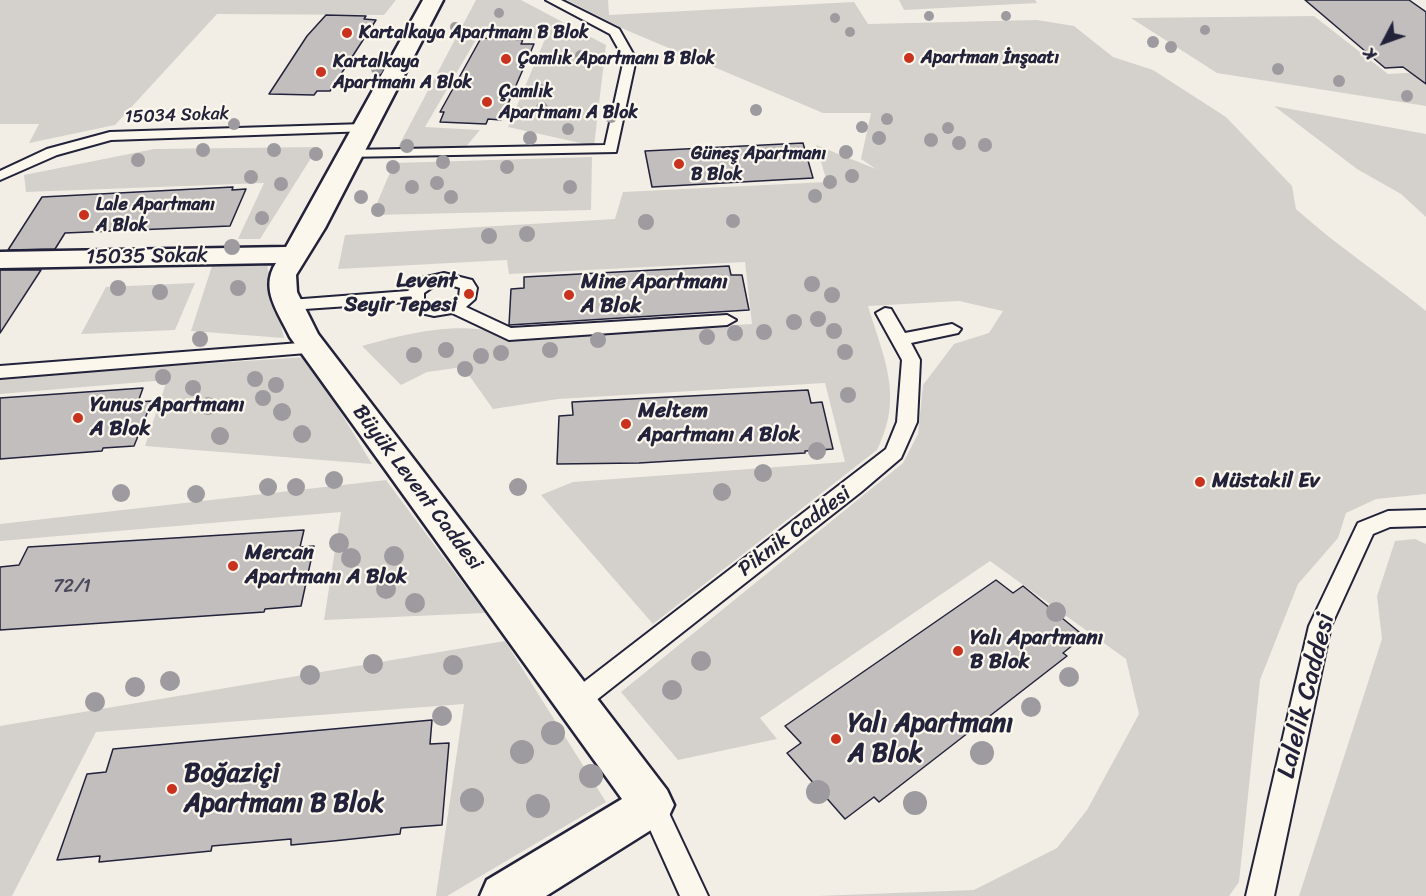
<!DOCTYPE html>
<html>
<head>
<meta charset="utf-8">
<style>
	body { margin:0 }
	#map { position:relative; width:1426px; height:896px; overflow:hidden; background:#f2eee5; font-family:Sriracha,sans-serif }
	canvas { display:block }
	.north { position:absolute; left:1354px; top:12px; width:60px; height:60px; -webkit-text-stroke:4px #fbf7ec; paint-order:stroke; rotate:229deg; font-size:16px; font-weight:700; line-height:24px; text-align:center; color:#22223b }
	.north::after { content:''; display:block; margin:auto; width:21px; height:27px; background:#22223b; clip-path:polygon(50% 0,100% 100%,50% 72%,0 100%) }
</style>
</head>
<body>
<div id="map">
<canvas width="1426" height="896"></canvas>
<div class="north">K</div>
</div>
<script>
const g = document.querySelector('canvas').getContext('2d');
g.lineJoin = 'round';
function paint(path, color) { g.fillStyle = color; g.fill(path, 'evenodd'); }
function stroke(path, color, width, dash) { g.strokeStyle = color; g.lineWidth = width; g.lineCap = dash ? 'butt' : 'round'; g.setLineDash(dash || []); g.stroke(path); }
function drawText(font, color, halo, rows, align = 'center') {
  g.font = font + ' Sriracha,sans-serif'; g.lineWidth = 4.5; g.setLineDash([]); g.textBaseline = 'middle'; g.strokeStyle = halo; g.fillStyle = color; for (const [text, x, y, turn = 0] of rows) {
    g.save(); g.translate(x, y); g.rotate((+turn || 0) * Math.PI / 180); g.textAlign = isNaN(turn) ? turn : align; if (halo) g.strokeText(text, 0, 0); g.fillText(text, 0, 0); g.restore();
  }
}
paint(new Path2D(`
	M0,0H396L384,15L217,14L115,125L29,143L39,124H0Z
	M476,0H521L606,45L594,146L508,127L545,39L478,36L425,127L480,130L464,149H397Z
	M567,0H608L609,15L854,2L868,24L1037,20L1074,26L1113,57L1153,70L1226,117L1292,186L1296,209C1337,246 1383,276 1426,311V494L1376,499L1346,513L1338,538L1298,584L1260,680L1239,882L1229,896H817L974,890L1057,848L1087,810L1139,714L1126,659L990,561L760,718L777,739L678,760L621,692L903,463L918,434L923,385L954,344L989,333L1003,311L959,301L868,306C884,359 904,396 877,450L653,624L541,495L573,482L845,462L825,383L558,399L493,409L463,367L427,372L401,385L362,346C404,334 466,318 508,337L752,324L745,262L509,274L507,260L338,269L345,235L615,219L623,192L827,182L816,145L876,169L861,159L871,113H823L626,30Z
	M899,0H1035L1037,3L904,10Z
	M1314,16L1388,74L1426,72V106L1217,73L1131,18Z
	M1274,106L1426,134V217L1401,194L1357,169Z
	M318,147L260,239H238L264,183L26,192L24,175L154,149Z
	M592,157L591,210L372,215L394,163Z
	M267,265L284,338L191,331L212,266Z
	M195,283L175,330L81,334L106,287Z
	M307,357L372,464L145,446L167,380L0,394V377Z
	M386,480L485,613L324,620L341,512L0,541V524Z
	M1415,539L1426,544V896H1299L1382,639L1377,596L1395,541Z
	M505,641L606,802L447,896H436L464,704L96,732L12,896H0V726Z`), '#d4d1cc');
const building = new Path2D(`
	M1305,0H1409L1426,12V84L1403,67L1385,68Z
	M326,15L366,16L364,19L376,20L330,91H317L314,95L269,94L307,36Z
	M481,38L523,40L521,44H534L501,120L488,119L486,124L440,122L444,112H440Z
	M803,143L813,178L652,187L645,151Z
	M233,187L232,190L246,189L230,226L65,233L55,249L8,250L42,197Z
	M729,266L731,275H742L749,310L509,325L511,289L524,288V277Z
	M0,270H41L0,333Z
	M143,388L138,402L152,401L134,446L103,448L102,451L0,459V398Z
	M808,390L811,403L822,402L833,449L805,451V453L639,463L557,464L559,416L573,415L572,402Z
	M304,530L300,547L314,546L301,606L265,609L264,612L0,630V567L19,565L28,547Z
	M996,580L1013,593L1023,586L1084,636L1063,653L1067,656L879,802L874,797L845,819L787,753L801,743L785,726Z
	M432,720L430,744L449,743L442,825L401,828L400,834L333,841L291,845V839L212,846L211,851L140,858L99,862L100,856L57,860L87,774L106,772L113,749Z`);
paint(building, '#c2bebe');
stroke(building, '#22223b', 1.5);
const service = new Path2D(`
	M546,0H561L619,29L636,59L616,152L345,157L343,154L350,150L605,145L624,59L610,34Z
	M364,124L369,125V131L111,140L57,155L0,180V171L47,149L110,132Z
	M444,273L472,280L477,288L475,299L466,307L511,328L727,315L736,320L727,325L509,340L452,313L434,316L421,313L407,302L290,310L282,305L290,300L408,291L422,278ZM444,283L460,288L459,297C447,305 436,309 424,300V293L434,286Z
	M885,308L891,309L905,333L952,324L961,329L958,333L911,343L920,360L917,422L901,458L861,492L585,709L576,712L567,709L564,702L567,695L886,449L897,422L902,360L876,313Z
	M313,342L322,348L319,352L0,378V366Z
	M1426,510V526L1390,527L1373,534L1331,626L1274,896H1246L1309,626L1358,523L1388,511Z
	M652,793L661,796L708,896H680L639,805L643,796Z`);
const minor = new Path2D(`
	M423,0H443L325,228L296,275L297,292L318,334L667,790L674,805L667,820L546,896H480L487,880L622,799L290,337C279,313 259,289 276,263L0,268V252L286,247Z`);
stroke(service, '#22223b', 4);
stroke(minor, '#22223b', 5);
paint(service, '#fbf7ec');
paint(minor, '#fbf7ec');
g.fillStyle = '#9d9b9f';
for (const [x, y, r] of [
	[499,13,5],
	[929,16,5],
	[1006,16,5],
	[835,18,5],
	[455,27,5],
	[1205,30,5],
	[850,32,5],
	[395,33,5],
	[1153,42,6],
	[1171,47,6],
	[581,56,6],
	[377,69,6],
	[1278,69,6],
	[1339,81,6],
	[541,90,6],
	[1407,96,6],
	[542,108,6],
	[756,110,6],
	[523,113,6],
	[611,117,6],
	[887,119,6],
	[234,124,6],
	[862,127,6],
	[948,128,6],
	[568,129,6],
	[530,138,7],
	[879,138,7],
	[931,140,7],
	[959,143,7],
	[985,145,7],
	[407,146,7],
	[203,150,7],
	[274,150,7],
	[846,152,7],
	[316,154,7],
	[138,160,7],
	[443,162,7],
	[393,167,7],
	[507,167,7],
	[852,176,7],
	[251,177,7],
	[830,182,7],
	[437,183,7],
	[281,184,7],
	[412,187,7],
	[570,187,7],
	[815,196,7],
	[361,197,7],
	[451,197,7],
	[378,210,7],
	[262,218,7],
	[733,221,7],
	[646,222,8],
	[527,234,8],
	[489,236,8],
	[232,247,8],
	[812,284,8],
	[118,288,8],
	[238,288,8],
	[160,292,8],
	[832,295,8],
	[818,319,8],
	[794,322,8],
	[834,331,8],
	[764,332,8],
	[735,333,8],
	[707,337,8],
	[200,339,8],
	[598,340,8],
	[446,350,8],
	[550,350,8],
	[845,352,8],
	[501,353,8],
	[414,355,8],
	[481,356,8],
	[465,369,8],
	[163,377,8],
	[255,379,8],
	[276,385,8],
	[193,388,8],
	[848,395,8],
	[263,398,8],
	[208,406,9],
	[282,412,9],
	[302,434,9],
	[220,436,9],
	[817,451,9],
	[763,473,9],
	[334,480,9],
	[268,487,9],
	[296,487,9],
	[518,487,9],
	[722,492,9],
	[121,493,9],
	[196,494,9],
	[339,543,10],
	[394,556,10],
	[351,558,10],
	[386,589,10],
	[415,603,10],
	[1056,612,10],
	[701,661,10],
	[373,664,10],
	[453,665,10],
	[310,675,10],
	[1069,677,10],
	[170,681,10],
	[135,687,10],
	[672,690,10],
	[95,702,10],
	[1031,707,10],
	[442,716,10],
	[553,733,12],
	[522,752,12],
	[982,753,12],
	[591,776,12],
	[818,792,12],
	[472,800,12],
	[915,803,12],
	[538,806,12]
]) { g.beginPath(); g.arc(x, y, r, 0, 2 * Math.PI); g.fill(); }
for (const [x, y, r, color] of [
	[347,33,6,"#c8321e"],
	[909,58,6,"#c8321e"],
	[506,59,6,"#c8321e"],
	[321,72,6,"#c8321e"],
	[487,102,6,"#c8321e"],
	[679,164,6,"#c8321e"],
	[84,215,6,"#c8321e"],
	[469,294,6,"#c8321e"],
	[569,295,6,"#c8321e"],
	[78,418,6,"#c8321e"],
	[626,424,6,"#c8321e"],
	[1200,482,6,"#c8321e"],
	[233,566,6,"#c8321e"],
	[958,651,6,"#c8321e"],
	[836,739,6,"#c8321e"],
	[172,789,6,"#c8321e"]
]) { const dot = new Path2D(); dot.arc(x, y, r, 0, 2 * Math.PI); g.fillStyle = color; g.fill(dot); stroke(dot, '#fbf7ec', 2); }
drawText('bold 18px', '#22223b', '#fbf7ec', [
	["Kartalkaya Apartmanı B Blok",359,33],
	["Apartman İnşaatı",921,58],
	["Çamlık Apartmanı B Blok",518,59],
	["Kartalkaya",333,62],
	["Apartmanı A Blok",333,83],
	["Çamlık",499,92],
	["Apartmanı A Blok",499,113],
	["Güneş Apartmanı",691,154],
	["B Blok",691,175],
	["Lale Apartmanı",96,205],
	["A Blok",96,226]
], 'left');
drawText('18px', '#22223b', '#fbf7ec', [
	["15034 Sokak",177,116,-2]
]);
drawText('18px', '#4a495c', null, [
	["72/1",72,587]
]);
drawText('21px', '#22223b', '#fbf7ec', [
	["15035 Sokak",147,257,-1],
	["Büyük Levent Caddesi",417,488,53],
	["Piknik Caddesi",795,532,-37]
]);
drawText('bold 21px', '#22223b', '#fbf7ec', [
	["Levent",457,282,"right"],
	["Seyir Tepesi",457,306,"right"],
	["Mine Apartmanı",581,283],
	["A Blok",581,307],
	["Yunus Apartmanı",90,406],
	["A Blok",90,430],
	["Meltem",638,412],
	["Apartmanı A Blok",638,436],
	["Müstakil Ev",1212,482],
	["Mercan",245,554],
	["Apartmanı A Blok",245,578],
	["Yalı Apartmanı",970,639],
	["B Blok",970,663]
], 'left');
drawText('26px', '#22223b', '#fbf7ec', [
	["Lalelik Caddesi",1307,696,-76]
]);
drawText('bold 26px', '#22223b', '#fbf7ec', [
	["Yalı Apartmanı",848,724],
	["A Blok",848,754],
	["Boğaziçi",184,774],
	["Apartmanı B Blok",184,804]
], 'left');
</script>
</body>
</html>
